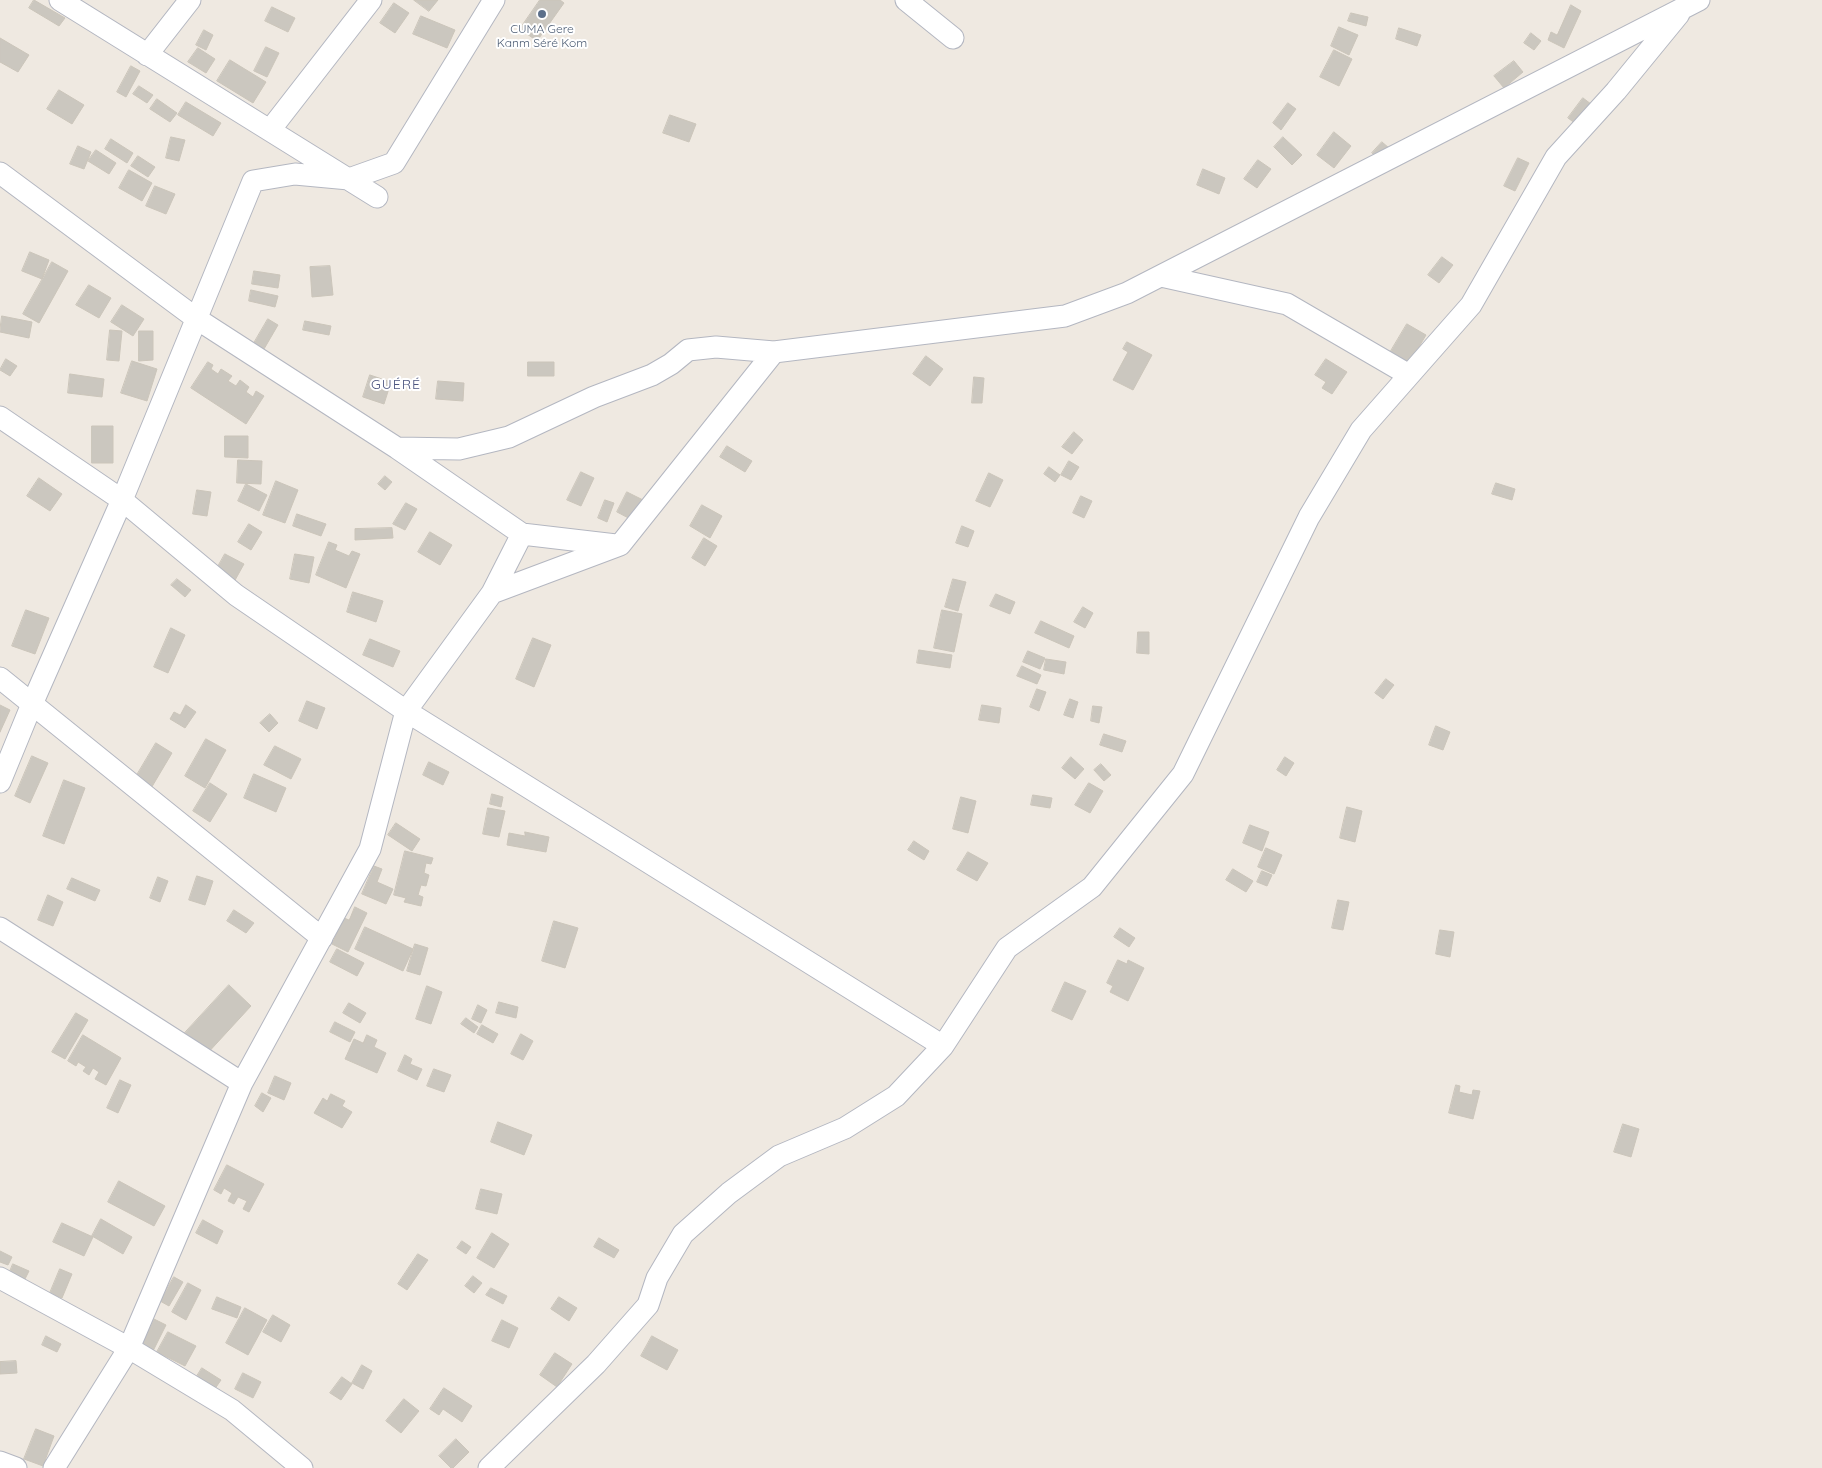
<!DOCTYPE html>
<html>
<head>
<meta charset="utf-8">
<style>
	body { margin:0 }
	canvas { display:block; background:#efe9e1 }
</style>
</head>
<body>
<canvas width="1822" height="1468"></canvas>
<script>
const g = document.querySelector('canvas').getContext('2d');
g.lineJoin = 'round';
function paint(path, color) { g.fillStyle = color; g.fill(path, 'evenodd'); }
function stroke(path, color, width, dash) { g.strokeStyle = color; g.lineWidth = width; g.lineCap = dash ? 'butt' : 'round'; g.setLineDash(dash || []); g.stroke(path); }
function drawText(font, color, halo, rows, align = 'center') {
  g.font = font + ' Quicksand,sans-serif'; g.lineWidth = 4; g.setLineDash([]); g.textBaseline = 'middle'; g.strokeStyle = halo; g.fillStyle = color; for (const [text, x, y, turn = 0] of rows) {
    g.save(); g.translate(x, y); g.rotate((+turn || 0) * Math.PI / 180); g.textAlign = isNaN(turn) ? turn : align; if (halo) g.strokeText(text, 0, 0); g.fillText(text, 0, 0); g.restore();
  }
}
const building = new Path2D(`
	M34,0L65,18L59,26L29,8Z
	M414,0H438L429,11Z
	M540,0H560L564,3L537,41L520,29Z
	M394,3L409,13L395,33L380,23Z
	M1571,5L1581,11L1564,48L1548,40L1551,32L1557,35Z
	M272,7L295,18L288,32L265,21Z
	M1351,13L1368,17L1366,26L1348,21Z
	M421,16L455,30L447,48L413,34Z
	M1339,27L1358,35L1349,55L1331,46Z
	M1399,28L1421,35L1417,46L1396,39Z
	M204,30L213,35L206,50L196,45Z
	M1531,33L1541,41L1534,50L1524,43Z
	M0,38L29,55L18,72L0,62Z
	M266,47L279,53L267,77L254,71Z
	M198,48L215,59L206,73L188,62Z
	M1334,50L1352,59L1339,86L1320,77Z
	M230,60L266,82L253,103L217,81Z
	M1514,61L1523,72L1504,88L1494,76Z
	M131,66L140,71L126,97L117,92Z
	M139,86L153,95L147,103L133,94Z
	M59,90L84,105L72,124L47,109Z
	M1583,98L1595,107L1580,127L1568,118Z
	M157,99L177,113L170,122L150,109Z
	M186,102L221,123L213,136L178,115Z
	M1288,103L1296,109L1281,130L1273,123Z
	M670,115L696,124L689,142L663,133Z
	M1334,132L1351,146L1334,168L1317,155Z
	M171,137L185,140L179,161L166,158Z
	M1283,137L1302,155L1292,165L1274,147Z
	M111,139L133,153L127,163L105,149Z
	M1382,142L1389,148L1379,159L1372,153Z
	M78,146L91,152L84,169L70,164Z
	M96,150L116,163L109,174L88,161Z
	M138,156L155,167L148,177L131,166Z
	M1518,158L1529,163L1515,191L1504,186Z
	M1258,160L1271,169L1257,188L1244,179Z
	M1203,169L1225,178L1219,194L1197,185Z
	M129,170L152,183L142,201L119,188Z
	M155,186L175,194L166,214L146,206Z
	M30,252L49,260L42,279L22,271Z
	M1442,257L1453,265L1439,283L1428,275Z
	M52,262L68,271L39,323L23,314Z
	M330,266L333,295L312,297L310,267Z
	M254,271L280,275L278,288L252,284Z
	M89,285L111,298L99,318L76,305Z
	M251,290L278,296L275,307L249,301Z
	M122,305L144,319L133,336L111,322Z
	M2,316L32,322L29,338L0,332Z
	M268,319L278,325L264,349L254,343Z
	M305,321L331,326L329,335L303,330Z
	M1407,324L1426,335L1404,372L1385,361Z
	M110,330L122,331L119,361L107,360Z
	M139,331H153V360L139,361Z
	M1127,342L1152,355L1133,390L1113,380L1128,352L1123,349Z
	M926,356L943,369L930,386L913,374Z
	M6,359L17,366L10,376L0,370Z
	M1326,359L1347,372L1332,394L1322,388L1326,382L1315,375Z
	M132,361L157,369L147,401L121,393Z
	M208,362L213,365L211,369L218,374L221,369L232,376L228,381L236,386L240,380L249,387L246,392L253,397L256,391L264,396L246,424L191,388Z
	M528,362H554V376H528Z
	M70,374L104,379L102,397L68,393Z
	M370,375L391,382L384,404L363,397Z
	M974,377L984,378L982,403H972Z
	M438,381L464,383L463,401L436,399Z
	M92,426H113V463H92Z
	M1074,432L1083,440L1072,454L1062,447Z
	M225,436H248V458L225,457Z
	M727,446L752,461L745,472L720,457Z
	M238,460L262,461L261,484L237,483Z
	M1069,461L1079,467L1071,480L1061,475Z
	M1049,467L1060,475L1055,482L1044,474Z
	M581,472L594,478L581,506L567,500Z
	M989,473L1003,480L990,507L976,501Z
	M385,476L392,482L385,490L378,484Z
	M39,478L62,494L50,511L27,496Z
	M276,481L298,490L285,523L263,515Z
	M1496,483L1515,489L1512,500L1492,494Z
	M246,484L267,495L259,511L238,501Z
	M197,490L211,492L207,516L193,514Z
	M627,492L647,502L636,522L617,512Z
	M1081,496L1092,501L1084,518L1073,513Z
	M605,500L614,503L607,522L598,518Z
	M406,503L417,509L405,530L393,524Z
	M702,505L722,516L710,538L690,526Z
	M297,514L326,524L321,536L293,526Z
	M249,524L262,532L251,550L238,542Z
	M962,526L974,531L968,547L956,543Z
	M392,528L393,538L355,540V529Z
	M430,532L452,545L440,565L418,552Z
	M704,538L717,546L705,566L692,558Z
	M329,542L337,545L335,550L349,556L352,551L360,554L346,588L316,575Z
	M225,554L244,564L234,582L215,572Z
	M295,554L314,557L309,583L290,579Z
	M177,579L191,590L185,597L171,585Z
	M953,579L966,582L958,611L945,607Z
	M353,592L383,601L376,622L347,612Z
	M996,594L1015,602L1010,614L990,606Z
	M1083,607L1093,613L1085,628L1074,622Z
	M26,610L49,618L35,654L12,646Z
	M942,610L962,614L954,652L934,648Z
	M1041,621L1074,636L1069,648L1035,633Z
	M171,628L185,635L168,673L154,667Z
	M1138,632H1149V654L1137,653Z
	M533,638L551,645L534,687L516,679Z
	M370,639L400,651L393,667L363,655Z
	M919,650L952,655L950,668L917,663Z
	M1028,651L1045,658L1040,669L1023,662Z
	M1046,659L1066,662L1064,674L1044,670Z
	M1022,666L1041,675L1037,684L1017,676Z
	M1386,679L1394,685L1383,699L1375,693Z
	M1037,689L1046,692L1039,711L1030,707Z
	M1070,699L1078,702L1073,718L1064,715Z
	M307,701L325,708L317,729L299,721Z
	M0,705L10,710L0,732Z
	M186,705L196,712L185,728L170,719L174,712L180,715Z
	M982,705L1001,708L999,723L979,720Z
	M1093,706L1102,707L1099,723L1091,721Z
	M270,714L278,723L269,732L260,723Z
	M1436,726L1450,732L1443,750L1429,745Z
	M1104,734L1126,741L1122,752L1100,745Z
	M206,739L226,750L205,788L185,776Z
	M156,743L172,753L150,790L134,780Z
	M275,746L301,759L291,779L264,765Z
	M32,756L48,763L30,803L15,796Z
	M1071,757L1084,769L1075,779L1062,768Z
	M1285,757L1294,763L1286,776L1277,770Z
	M429,762L449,772L443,785L423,775Z
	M1101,764L1111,775L1104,781L1094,770Z
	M254,774L286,788L276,812L244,798Z
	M64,780L85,788L64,844L43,836Z
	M210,783L227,794L210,822L193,811Z
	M1089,783L1103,791L1090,813L1075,805Z
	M492,794L503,797L501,807L490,804Z
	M1033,795L1052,798L1050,808L1031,805Z
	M961,797L976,801L968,833L953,829Z
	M1347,807L1362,811L1355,842L1340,838Z
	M488,808L505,811L499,837L483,834Z
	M396,823L420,839L412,851L388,835Z
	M1250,825L1269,832L1262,851L1243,843Z
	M525,832L549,837L546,852L507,845L509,833L525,836Z
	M914,841L929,851L924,860L908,850Z
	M1266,848L1282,855L1274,874L1258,867Z
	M405,851L433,858L431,864L426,863L424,873L429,875L426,886L421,885L418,895L423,897L421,906L404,902L406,898L394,895Z
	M968,852L988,863L977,881L957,870Z
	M374,866L382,869L377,882L393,889L386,904L362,894Z
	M1233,869L1253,881L1246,892L1226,880Z
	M1262,871L1272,875L1267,886L1257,882Z
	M197,876L213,881L205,905L189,900Z
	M158,877L168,881L160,902L150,898Z
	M72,878L100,890L95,901L67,889Z
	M48,895L63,902L53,926L38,920Z
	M1338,900L1349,902L1343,930L1332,928Z
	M355,907L367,913L348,952L332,944L344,918L349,920Z
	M234,910L254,923L246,933L227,921Z
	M554,921L578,928L565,968L542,961Z
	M365,927L413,949L403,971L355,949Z
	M1120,928L1135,938L1129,947L1114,937Z
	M1440,930L1454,932L1450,957L1436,954Z
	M415,944L428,948L420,975L407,971Z
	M337,949L364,963L357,976L330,962Z
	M1118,960L1127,964L1128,960L1144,968L1128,1001L1110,992L1113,986L1107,983Z
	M1065,982L1086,991L1072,1020L1052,1011Z
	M229,985L251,1006L205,1056L182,1036Z
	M427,986L442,992L431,1024L416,1019Z
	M499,1002L518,1007L516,1018L496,1013Z
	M349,1003L366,1013L360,1023L343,1013Z
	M478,1005L487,1010L481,1023L472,1019Z
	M76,1013L88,1020L65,1059L52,1052Z
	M466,1018L478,1027L474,1033L461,1024Z
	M335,1022L355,1032L350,1042L330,1032Z
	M482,1025L498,1034L493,1043L477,1034Z
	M521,1034L533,1041L523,1060L511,1054Z
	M83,1035L121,1058L106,1085L95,1079L99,1072L93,1068L89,1075L83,1071L86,1067L78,1062L76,1066L68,1061Z
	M367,1035L377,1040L374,1047L386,1053L377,1073L345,1059L354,1039L363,1043Z
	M405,1055L412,1059L410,1064L422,1069L417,1080L398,1071Z
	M434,1069L451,1075L444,1092L427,1086Z
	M275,1076L291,1083L284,1100L268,1093Z
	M120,1080L131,1085L118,1113L107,1108Z
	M1456,1085L1460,1086L1459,1092L1472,1095L1473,1090L1480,1091L1473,1119L1449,1113Z
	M262,1093L271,1098L263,1112L255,1106Z
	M331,1094L345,1101L342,1106L352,1112L342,1128L314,1113L323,1098L327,1101Z
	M498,1122L532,1135L524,1155L491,1142Z
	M1623,1124L1639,1129L1631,1157L1614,1152Z
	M227,1165L264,1184L249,1212L243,1209L247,1201L238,1197L234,1204L228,1201L232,1193L224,1188L221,1194L214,1190Z
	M119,1181L165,1206L154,1226L108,1202Z
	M481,1189L502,1194L497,1214L476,1209Z
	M101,1219L132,1237L123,1254L92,1236Z
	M203,1220L223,1231L217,1244L196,1233Z
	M62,1223L93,1237L84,1256L53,1242Z
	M492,1233L509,1244L494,1268L477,1258Z
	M599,1238L619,1250L614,1258L594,1247Z
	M462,1241L471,1247L466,1254L457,1248Z
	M0,1251L12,1257L8,1265L0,1262Z
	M418,1254L428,1260L407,1290L398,1284Z
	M13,1264L29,1271L24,1281L9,1274Z
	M60,1269L72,1274L62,1298L50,1293Z
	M473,1276L482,1283L474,1293L465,1286Z
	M174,1277L183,1282L169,1306L160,1301Z
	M188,1283L201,1290L186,1320L172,1312Z
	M491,1288L507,1296L503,1304L486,1295Z
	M217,1297L241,1307L237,1318L212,1309Z
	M559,1297L577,1308L569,1321L551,1309Z
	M245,1308L267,1320L248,1355L226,1343Z
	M273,1315L290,1325L281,1342L263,1332Z
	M154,1319L166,1325L153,1351L141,1345Z
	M502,1320L518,1328L509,1348L492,1341Z
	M168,1332L196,1346L185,1366L157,1352Z
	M46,1336L61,1344L57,1352L42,1345Z
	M652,1336L678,1350L667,1370L641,1356Z
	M555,1353L572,1364L557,1387L540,1375Z
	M16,1361L17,1373L0,1374V1362Z
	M362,1365L372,1371L363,1389L352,1383Z
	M202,1368L221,1380L212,1393L194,1381Z
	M243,1373L261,1382L253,1398L235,1389Z
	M342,1377L352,1384L341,1400L330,1393Z
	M444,1388L472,1406L462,1422L443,1409L439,1415L430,1409Z
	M404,1399L419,1411L401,1433L386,1421Z
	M36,1429L54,1436L43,1466L24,1459Z
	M456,1439L469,1452L453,1468H451L439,1456Z`);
paint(building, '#cbc7bf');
stroke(building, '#cbc5ba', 1);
const minor = new Path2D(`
	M60,0L377,197
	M906,0L953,38
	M147,55L190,0
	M270,130L371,0
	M0,173L197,319L397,448L522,534L616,545
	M1161,276L1287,304L1409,375
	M0,417L122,500L236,595L406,711L943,1046
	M397,448L459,449L509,437L594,397L652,375L671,364L688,350L716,347L774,352
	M492,593L522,534
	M0,678L322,938
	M0,782L32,704L122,500L253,181L295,174L349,179L394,163L494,0
	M0,928L242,1083
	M0,1278L129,1348L232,1410L302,1468
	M0,1462L16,1468
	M54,1468L129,1348L242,1083L370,849L406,711L492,593L620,545L774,352L1065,316L1127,293L1699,0
	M489,1468L596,1364L648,1305L657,1278L683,1234L729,1193L779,1156L845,1128L896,1096L943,1046L1007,948L1092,887L1183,774L1309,517L1361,430L1471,305L1556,157L1616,91L1679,14`);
stroke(minor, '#b4b7c1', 23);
stroke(minor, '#fff', 21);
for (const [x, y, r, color] of [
	[542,14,5,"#5c6f8a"]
]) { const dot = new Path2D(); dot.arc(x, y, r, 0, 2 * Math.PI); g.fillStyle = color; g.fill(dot); stroke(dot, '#fff', 2); }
drawText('12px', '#4e5e75', '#fff', [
	["CUMA Gere",542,29],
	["Kanm Séré Kom",542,43]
]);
g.letterSpacing = '1px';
drawText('14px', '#4d5680', '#fff', [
	["GUÉRÉ",396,385]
]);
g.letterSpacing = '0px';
</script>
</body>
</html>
